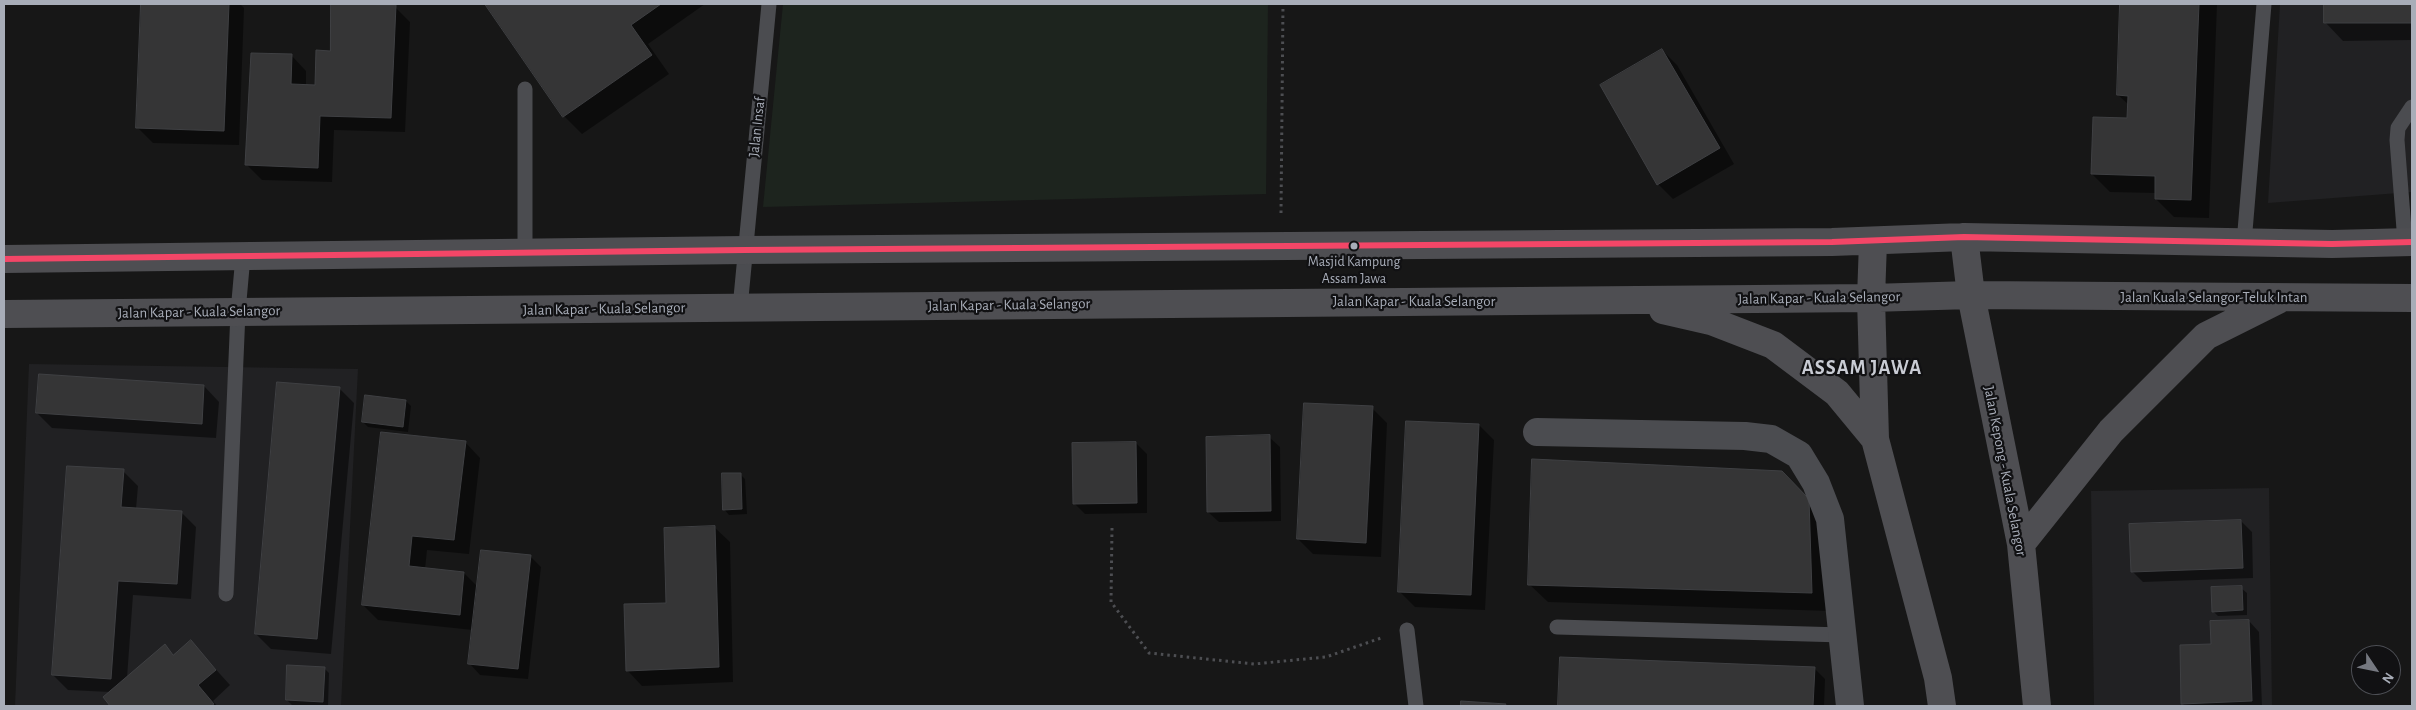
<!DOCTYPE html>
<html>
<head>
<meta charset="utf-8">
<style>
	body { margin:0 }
	#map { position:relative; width:2416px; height:710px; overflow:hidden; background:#171717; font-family:"Alegreya Sans",sans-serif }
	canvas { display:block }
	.frame { position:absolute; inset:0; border:5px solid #a8adb8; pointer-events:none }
	.north { position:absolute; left:2351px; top:645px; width:50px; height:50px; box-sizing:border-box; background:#111113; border:1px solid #4d4f55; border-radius:50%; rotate:124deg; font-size:14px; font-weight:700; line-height:20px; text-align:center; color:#a8adb8 }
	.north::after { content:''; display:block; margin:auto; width:18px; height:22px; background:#757880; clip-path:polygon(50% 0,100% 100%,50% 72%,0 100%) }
</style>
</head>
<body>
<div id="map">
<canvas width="2416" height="710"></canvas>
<div class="frame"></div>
<div class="north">N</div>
</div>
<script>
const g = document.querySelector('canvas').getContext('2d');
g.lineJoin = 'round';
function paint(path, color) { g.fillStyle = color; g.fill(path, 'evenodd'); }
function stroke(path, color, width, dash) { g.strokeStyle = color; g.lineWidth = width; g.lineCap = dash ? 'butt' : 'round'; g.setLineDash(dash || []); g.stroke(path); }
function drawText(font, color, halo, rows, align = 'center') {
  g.font = font + ' "Alegreya Sans",sans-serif'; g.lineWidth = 4.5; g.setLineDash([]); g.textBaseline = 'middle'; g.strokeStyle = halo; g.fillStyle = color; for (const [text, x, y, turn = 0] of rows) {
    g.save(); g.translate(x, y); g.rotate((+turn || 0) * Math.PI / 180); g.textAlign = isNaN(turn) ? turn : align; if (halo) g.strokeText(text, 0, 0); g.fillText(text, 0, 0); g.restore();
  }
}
paint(new Path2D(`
	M2280,4H2412V192L2268,203Z
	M29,364L358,369L341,706H15Z
	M2269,488L2272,706H2094L2091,491Z`), '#212123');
paint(new Path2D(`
	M783,4H1268L1266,194L763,207Z`), '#1d241e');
paint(new Path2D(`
	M143,4H240L244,8L239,145L153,143L138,128Z
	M486,4H705L648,44L669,74L582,134L564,116Z
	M2121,4H2217L2209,218L2174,217L2156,199V193L2110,192L2092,174L2128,120L2129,105L2118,95Z
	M2325,4H2412V40L2343,41L2325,22Z
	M395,7L410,22L405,132L334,130L332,182L262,180L247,165L291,55L306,71V86H316L331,52Z
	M1662,50L1677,65L1734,164L1673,199L1658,184Z
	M204,386L219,402L216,438L52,428L37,413Z
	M339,388L354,403L331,654L271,649L256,634Z
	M406,401L411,406L408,432L368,427L363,422Z
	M1372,408L1387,423L1381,557L1313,554L1298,539Z
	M1479,425L1494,440L1485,610L1415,607L1400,592Z
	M1269,437L1280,447L1281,521L1219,522L1208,512Z
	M465,442L480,458L469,554L427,550L425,569L464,573L478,587L530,556L541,567L528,679L480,675L470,664L473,630L378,620L363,605Z
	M1136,443L1147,454V513L1085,514L1074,503Z
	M123,471L138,486L136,509L181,512L196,527L191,599L133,595L127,678L164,646L174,656L191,642L230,685L213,701L217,706H112L104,697L110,692L68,690L53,675Z
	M740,474L745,479L747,514L729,515L724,509Z
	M1800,491L1826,518L1830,611L1548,602L1529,584Z
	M2241,521L2252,532L2253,578L2143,582L2132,571Z
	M714,527L730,542L733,682L642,686L627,670Z
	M2241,588L2247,593V615L2218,616L2213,611Z
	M2249,621L2259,632L2262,706H2185L2182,703L2212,645Z
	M1562,658L1815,669L1825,679L1824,706H1559Z
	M324,668L329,673L328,706L292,705L287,700Z`), '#0007');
const building = new Path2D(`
	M141,4H229L224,131L136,128Z
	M331,4L396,5L391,118L320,116L318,168L245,165L251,53L292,54L291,84L315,85L316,50L330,51Z
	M485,4H661L631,25L652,55L563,117Z
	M2120,4H2199L2191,200L2155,199V176L2091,174L2093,117L2127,118L2128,96L2117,95Z
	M2324,4H2412V23H2324Z
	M1662,49L1720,148L1657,185L1600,85Z
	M39,374L204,385L202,424L36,413Z
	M277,382L340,387L317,639L255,634Z
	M365,395L406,400L403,427L362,422Z
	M1304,403L1373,406L1366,543L1297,539Z
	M1406,421L1479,424L1471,595L1398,592Z
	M381,432L466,441L454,540L412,536L409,566L464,572L460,615L362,605Z
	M1270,435L1271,511L1207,512L1206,437Z
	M1136,442L1137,503L1073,504L1072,443Z
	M1532,459L1782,471L1809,499L1812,593L1528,585Z
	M67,466L124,469L121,507L182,511L177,584L118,581L111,679L52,675Z
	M722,473H741L742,509L723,510Z
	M2241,520L2243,568L2131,572L2129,524Z
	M715,526L719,667L626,671L624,604L666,603L664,528Z
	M481,550L531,555L518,669L468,664Z
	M2242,586L2243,610L2212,612L2211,587Z
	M2249,620L2252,701L2181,704L2180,645L2211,644L2210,621Z
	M191,640L216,670L198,685L214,704L211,706H110L103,697L165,644L173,655Z
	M1560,657L1815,667L1813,706H1558Z
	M287,665L325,667L323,702L286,700Z
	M1461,701L1506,704L1505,706H1461Z`);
paint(building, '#353536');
stroke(building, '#3f4043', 1);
stroke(new Path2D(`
	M1281,213L1283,4
	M1112,528L1111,602L1149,653L1254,664L1326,657L1381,638`), '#4d4e52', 3, [2.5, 4]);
stroke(new Path2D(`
	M2405,242L2397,140L2398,128L2412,107
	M2244,243L2264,4
	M525,253V89
	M740,308L769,4
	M226,594L238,312L243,256
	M1557,627L1843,635
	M1407,630L1416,706`), '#4b4c50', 15);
stroke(new Path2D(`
	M1537,432L1745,436L1771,439L1799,455L1816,483L1830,519L1850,706`), '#4b4c50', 28);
stroke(new Path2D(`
	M1964,237L1971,295L2021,544L2037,706
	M1873,242L1871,298L1875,439L1938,678L1942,706
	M4,259L745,250L1832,242L1964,237L2332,244L2412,242
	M1663,310L1711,321L1773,345L1837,393L1875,439
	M4,314L1871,298L1971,295L2412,298
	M2021,544L2111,431L2206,336L2278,300`), '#4e4e52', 28);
stroke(new Path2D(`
	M4,259L745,250L1832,242L1964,237L2332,244L2412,242`), '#f34667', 6);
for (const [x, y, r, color] of [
	[1354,246,4.5,"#a8adb8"]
]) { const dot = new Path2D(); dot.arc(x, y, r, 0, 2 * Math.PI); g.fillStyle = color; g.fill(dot); stroke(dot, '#111113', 2); }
drawText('14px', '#a8adb8', '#111113', [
	["Masjid Kampung",1354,262],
	["Assam Jawa",1354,279]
]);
drawText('15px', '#a8adb8', '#111113', [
	["Jalan Insaf",757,127,-84],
	["Jalan Kuala Selangor-Teluk Intan",2214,297],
	["Jalan Kapar - Kuala Selangor",1819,298,-1],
	["Jalan Kapar - Kuala Selangor",1414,301],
	["Jalan Kapar - Kuala Selangor",1009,305,-1],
	["Jalan Kapar - Kuala Selangor",604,309,-1],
	["Jalan Kapar - Kuala Selangor",199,312,-1],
	["Jalan Kepong - Kuala Selangor",2005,471,79]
]);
g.letterSpacing = '1px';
drawText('bold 20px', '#c9ccd4', '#111113', [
	["ASSAM JAWA",1862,368]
]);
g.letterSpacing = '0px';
</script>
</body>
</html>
